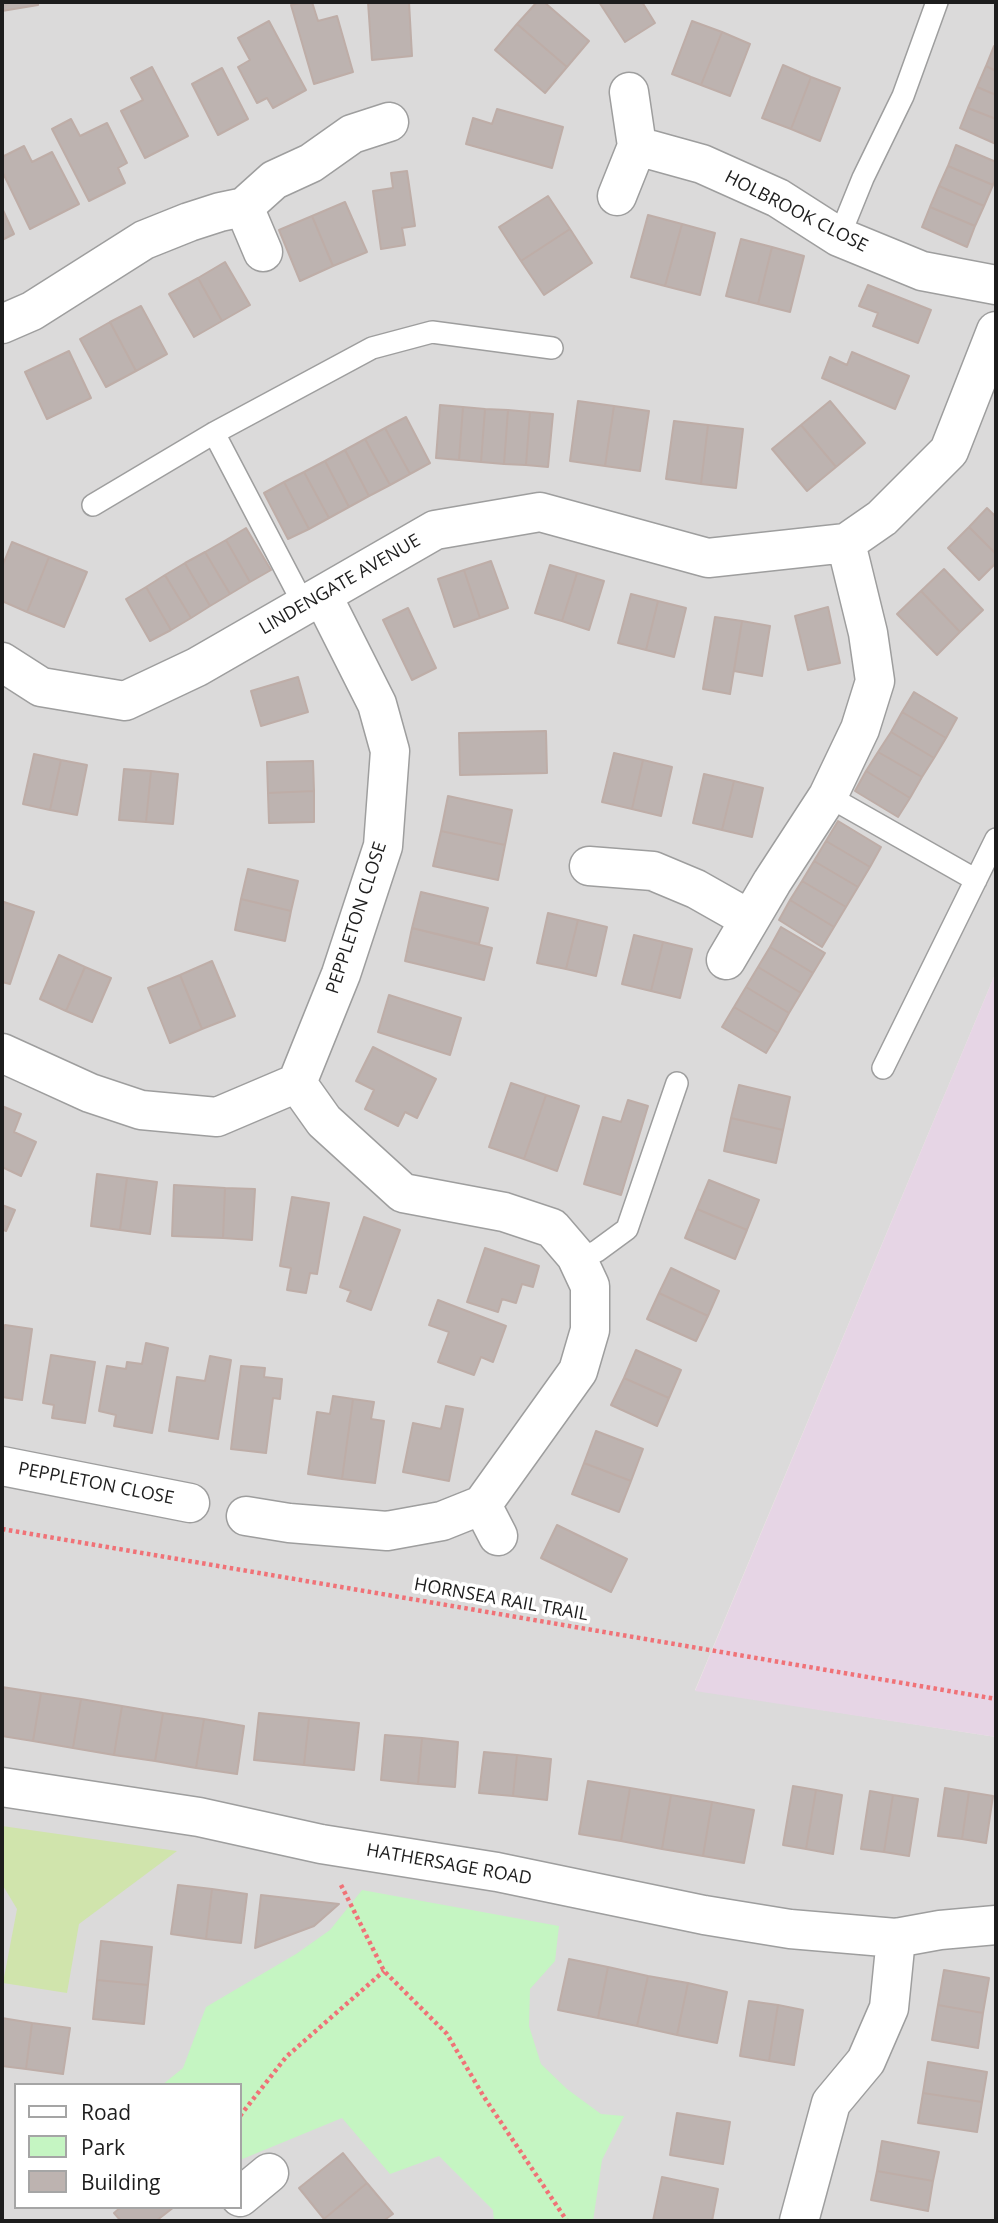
<!DOCTYPE html>
<html>
<head>
<meta charset="utf-8">
<style>
	body { margin:0 }
	#map { position:relative; width:998px; height:2223px; overflow:hidden; background:#ede8e3; font-family:"Open Sans",sans-serif }
	canvas { display:block }
	.frame { position:absolute; inset:0; border:4px solid #1d1d1d; pointer-events:none }
	.legend { position:absolute; left:14px; top:2083px; width:228px; height:126px; box-sizing:border-box; background:#fff; border:2px solid #a5a5a5; margin:0; padding:9px 12px; list-style:none; font-size:21px; color:#1d1d1d }
	.legend li { display:flex; align-items:center; gap:14px; height:35px }
	.legend b { width:35px; border:2px solid #a5a5a5 }
</style>
</head>
<body>
<div id="map">
<canvas width="998" height="2223"></canvas>
<div class="frame"></div>
<ul class="legend">
<li><b style="height:9px;background:#fff"></b>Road</li>
<li><b style="height:19px;background:#c5f5c2"></b>Park</li>
<li><b style="height:19px;background:#bdb3b0"></b>Building</li>
</ul>
</div>
<script>
const g = document.querySelector('canvas').getContext('2d');
g.lineJoin = 'round';
function paint(path, color) { g.fillStyle = color; g.fill(path, 'evenodd'); }
function stroke(path, color, width, dash) { g.strokeStyle = color; g.lineWidth = width; g.lineCap = dash ? 'butt' : 'round'; g.setLineDash(dash || []); g.stroke(path); }
function drawText(font, color, halo, rows, align = 'center') {
  g.font = font + ' "Open Sans",sans-serif'; g.lineWidth = 7; g.setLineDash([]); g.textBaseline = 'middle'; g.strokeStyle = halo; g.fillStyle = color; for (const [text, x, y, turn = 0] of rows) {
    g.save(); g.translate(x, y); g.rotate((+turn || 0) * Math.PI / 180); g.textAlign = isNaN(turn) ? turn : align; if (halo) g.strokeText(text, 0, 0); g.fillText(text, 0, 0); g.restore();
  }
}
paint(new Path2D(`
	M2,2H996V972L695,1690L996,1737V2221H2ZM16,2085H240V2207H16Z`), '#dbdada');
paint(new Path2D(`
	M996,972V1737L695,1691Z`), '#e6d5e5');
paint(new Path2D(`
	M2,1826L177,1851L79,1924L67,1993L3,1983L17,1909L2,1884Z`), '#d0e4ac');
paint(new Path2D(`
	M362,1890L559,1926L555,1961L530,1989L529,2026L541,2064L567,2089L601,2114L624,2116L602,2160L593,2221H494L493,2210L439,2156L390,2174L342,2118L240,2160V2085H162L183,2068L206,2007L296,1954L330,1930Z`), '#c5f5c2');
const building = new Path2D(`
	M2,2H38V5L2,11Z
	M304,2H312L318,21L337,16L353,72L314,84L291,5Z
	M368,2H409L412,56L372,60Z
	M537,2H544L589,41L567,67L517,24Z
	M599,2H642L655,23L625,42Z
	M269,21L306,90L273,108L267,98L257,103L238,67L250,60L238,38Z
	M692,21L722,32L701,85L672,74Z
	M517,24L567,67L545,93L495,50Z
	M722,32L750,44L730,96L701,85Z
	M994,46L996,47V71L986,66Z
	M783,65L811,77L791,129L762,118Z
	M986,66L996,71V95L977,87Z
	M152,67L188,136L145,158L121,111L143,100L131,78Z
	M222,68L248,119L218,135L192,84Z
	M811,77L840,88L820,141L791,129Z
	M977,87L996,95V119L968,108Z
	M968,108L996,119V144L960,128Z
	M497,109L563,127L552,168L466,144L473,118L492,124Z
	M71,119L80,136L107,123L127,163L118,168L125,183L89,201L52,129Z
	M956,145L996,162V177L993,185L948,166Z
	M24,146L32,162L52,152L79,204L30,229L2,171V157Z
	M948,166L993,185L984,206L939,186Z
	M407,171L415,226L402,228L405,245L381,249L373,191L393,188L391,173Z
	M939,186L984,206L975,226L930,207Z
	M548,196L570,229L521,261L499,227Z
	M345,202L367,252L333,266L312,216Z
	M930,207L975,226L967,247L922,227Z
	M2,208L14,234L2,240Z
	M648,215L682,224L665,286L631,277Z
	M312,216L333,266L300,281L279,230Z
	M682,224L715,233L700,295L665,286Z
	M570,229L592,263L544,295L521,261Z
	M741,239L772,247L758,304L726,296Z
	M772,247L804,256L790,312L758,304Z
	M225,262L250,305L222,321L198,278Z
	M198,278L222,321L194,337L169,294Z
	M868,285L931,310L918,343L873,326L878,313L859,306Z
	M141,306L167,354L136,371L110,322Z
	M110,322L136,371L106,387L80,339Z
	M69,351L91,398L47,419L25,372Z
	M852,352L909,376L895,409L822,378L830,357L847,365Z
	M578,401L614,406L605,466L570,461Z
	M830,401L865,443L836,467L801,425Z
	M440,405L463,407L459,460L436,458Z
	M614,406L649,411L640,471L605,466Z
	M463,407L485,409L481,462L459,460Z
	M485,409L508,410L504,464L481,462Z
	M508,410L530,412L526,465L504,464Z
	M530,412L553,414L548,467L526,465Z
	M406,417L430,463L410,474L385,428Z
	M674,421L708,425L701,484L666,479Z
	M708,425L743,429L736,488L701,484Z
	M801,425L836,467L807,491L772,449Z
	M385,428L410,474L390,485L365,439Z
	M365,439L390,485L369,496L345,450Z
	M345,450L369,496L349,507L325,461Z
	M325,461L349,507L329,518L304,472Z
	M304,472L329,518L309,529L284,482Z
	M284,482L309,529L288,539L264,493Z
	M987,508L996,517V554L969,527Z
	M969,527L996,554V563L979,580L948,548Z
	M246,528L271,570L250,582L226,540Z
	M226,540L250,582L230,594L205,552Z
	M12,542L49,557L27,612L2,601V567Z
	M205,552L230,594L210,606L185,563Z
	M49,557L87,572L64,627L27,612Z
	M491,561L508,608L480,618L464,570Z
	M185,563L210,606L191,618L165,575Z
	M550,565L577,573L562,621L535,613Z
	M944,569L983,610L960,632L921,591Z
	M464,570L480,618L454,627L438,579Z
	M577,573L604,581L589,630L562,621Z
	M165,575L191,618L171,630L146,587Z
	M146,587L171,630L150,641L126,599Z
	M921,591L960,632L937,655L897,614Z
	M631,594L658,601L646,650L618,643Z
	M658,601L686,608L674,657L646,650Z
	M828,607L840,663L808,670L795,616Z
	M408,608L436,668L412,680L383,620Z
	M715,617L742,621L730,694L703,689Z
	M742,621L770,626L762,676L734,671Z
	M298,677L308,712L261,726L251,691Z
	M914,692L957,718L946,738L902,712Z
	M902,712L946,738L934,758L891,732Z
	M546,731L547,773L460,775L459,733Z
	M891,732L934,758L922,777L878,752Z
	M878,752L922,777L910,798L866,771Z
	M614,753L643,760L632,809L602,802Z
	M34,754L61,760L50,810L23,804Z
	M61,760L87,765L77,815L50,810Z
	M643,760L672,767L661,816L632,809Z
	M313,761L314,791L268,793L267,762Z
	M124,769L151,771L146,822L119,820Z
	M151,771L178,774L173,824L146,822Z
	M866,771L910,798L898,817L855,791Z
	M704,774L734,781L722,830L693,823Z
	M734,781L763,788L752,837L722,830Z
	M314,791V822L269,823L268,793Z
	M448,796L512,810L505,845L441,831Z
	M838,821L881,847L870,867L826,841Z
	M441,831L505,845L498,880L433,866Z
	M826,841L870,867L858,887L814,861Z
	M814,861L858,887L846,907L802,881Z
	M248,869L298,881L291,911L241,899Z
	M802,881L846,907L834,927L790,900Z
	M421,892L488,908L479,944L412,928Z
	M241,899L291,911L285,941L235,930Z
	M790,900L834,927L822,947L779,920Z
	M4,902L34,912L10,984L2,982V908Z
	M548,913L578,920L566,969L537,963Z
	M578,920L607,927L596,976L566,969Z
	M781,927L825,953L813,973L770,947Z
	M412,928L492,948L484,980L405,961Z
	M634,935L663,942L651,991L622,984Z
	M663,942L692,949L680,998L651,991Z
	M770,947L813,973L801,993L758,967Z
	M59,955L85,967L66,1011L40,999Z
	M212,961L235,1016L202,1029L180,975Z
	M85,967L111,978L92,1022L66,1011Z
	M758,967L801,993L789,1013L746,987Z
	M180,975L202,1029L170,1043L148,988Z
	M746,987L789,1013L778,1033L734,1007Z
	M389,995L461,1018L450,1055L378,1032Z
	M734,1007L778,1033L766,1053L722,1027Z
	M373,1047L436,1079L417,1118L405,1112L398,1126L365,1109L374,1090L356,1081Z
	M511,1083L546,1095L524,1159L489,1147Z
	M739,1085L790,1097L783,1130L731,1118Z
	M546,1095L579,1106L557,1171L524,1159Z
	M628,1100L648,1106L621,1195L584,1184L603,1117L621,1122Z
	M2,1106L21,1114L14,1132L36,1142L21,1176L2,1167Z
	M731,1118L783,1130L776,1163L724,1151Z
	M97,1174L127,1178L120,1230L91,1226Z
	M127,1178L157,1182L150,1234L120,1230Z
	M709,1180L759,1200L747,1230L697,1209Z
	M174,1185L225,1188L223,1238L172,1236Z
	M225,1188L255,1189L252,1240L223,1238Z
	M292,1197L329,1203L317,1274L310,1273L306,1293L287,1290L291,1268L280,1266Z
	M2,1205L15,1210L6,1231L2,1229Z
	M697,1209L747,1230L735,1259L685,1238Z
	M364,1217L400,1230L371,1310L347,1301L351,1291L340,1287Z
	M485,1248L539,1266L533,1287L522,1284L516,1303L502,1299L498,1312L467,1302Z
	M671,1268L719,1291L708,1316L659,1293Z
	M659,1293L708,1316L696,1341L647,1319Z
	M438,1300L506,1326L493,1362L481,1357L474,1375L438,1362L449,1332L429,1325Z
	M5,1325L32,1329L22,1400L2,1397V1334Z
	M146,1343L168,1348L152,1433L114,1426L116,1415L99,1411L107,1366L126,1369L127,1362L142,1364Z
	M636,1350L681,1370L669,1398L624,1378Z
	M51,1355L95,1362L85,1423L52,1418L54,1405L43,1403Z
	M210,1356L231,1360L218,1439L169,1431L177,1377L205,1381Z
	M241,1366L265,1368L264,1377L282,1379L280,1399L273,1398L266,1453L231,1449Z
	M624,1378L669,1398L657,1426L611,1405Z
	M333,1396L353,1399L342,1479L308,1474L317,1412L330,1414Z
	M353,1399L374,1402L371,1419L384,1421L375,1483L342,1479Z
	M446,1406L463,1409L449,1481L403,1472L413,1423L441,1429Z
	M596,1431L643,1449L631,1481L584,1463Z
	M584,1463L631,1481L619,1512L572,1494Z
	M557,1525L627,1559L611,1592L541,1558Z
	M2,1687L41,1693L33,1741L2,1736Z
	M41,1693L81,1699L73,1748L33,1741Z
	M81,1699L122,1706L114,1755L73,1748Z
	M122,1706L163,1713L155,1761L114,1755Z
	M163,1713L204,1719L196,1768L155,1761Z
	M259,1713L309,1718L304,1765L254,1760Z
	M309,1718L359,1723L354,1770L304,1765Z
	M204,1719L244,1726L237,1774L196,1768Z
	M385,1735L422,1738L418,1784L381,1780Z
	M422,1738L458,1742L455,1787L418,1784Z
	M484,1752L517,1755L513,1796L479,1793Z
	M517,1755L551,1759L547,1800L513,1796Z
	M588,1781L630,1788L621,1841L579,1834Z
	M793,1786L816,1790L806,1849L783,1845Z
	M630,1788L671,1795L662,1849L621,1841Z
	M945,1788L969,1792L962,1839L938,1836Z
	M816,1790L842,1795L833,1854L806,1849Z
	M870,1791L893,1795L884,1852L861,1849Z
	M969,1792L993,1796L986,1843L962,1839Z
	M671,1795L712,1802L703,1856L662,1849Z
	M893,1795L918,1799L909,1856L884,1852Z
	M712,1802L754,1810L744,1863L703,1856Z
	M178,1885L212,1889L206,1939L171,1934Z
	M212,1889L247,1894L241,1943L206,1939Z
	M261,1895L339,1904L314,1926L255,1948Z
	M101,1941L152,1947L148,1985L97,1980Z
	M569,1959L608,1967L598,2018L558,2010Z
	M608,1967L648,1976L637,2026L598,2018Z
	M944,1970L989,1978L983,2013L938,2005Z
	M648,1976L688,1983L677,2035L637,2026Z
	M97,1980L148,1985L144,2024L93,2019Z
	M688,1983L727,1992L717,2043L677,2035Z
	M749,2001L778,2005L769,2061L740,2056Z
	M778,2005L803,2010L794,2065L769,2061Z
	M938,2005L983,2013L978,2048L932,2040Z
	M2,2018L32,2023L26,2069L2,2066Z
	M32,2023L70,2028L63,2074L26,2069Z
	M928,2062L987,2072L982,2102L923,2093Z
	M923,2093L982,2102L977,2132L918,2123Z
	M677,2113L730,2122L723,2164L670,2155Z
	M882,2141L939,2152L933,2181L877,2171Z
	M343,2153L367,2183L324,2219L299,2188Z
	M877,2171L933,2181L928,2211L871,2200Z
	M662,2177L718,2189L712,2221H653Z
	M367,2183L393,2214L383,2221H326L324,2219Z
	M121,2207H174L156,2221H121L114,2213Z`);
paint(building, '#bdb3b0');
stroke(building, '#beada7', 2);
const service = new Path2D(`
	M839,237L863,178L903,96L937,2
	M214,433L304,605
	M93,505L214,433L372,348L432,332L552,348
	M828,796L976,880
	M883,1068L996,839
	M578,1260L597,1251L627,1229L677,1083`);
const minor = new Path2D(`
	M637,146L702,164L778,198L839,237L922,271L996,285
	M617,196L637,146L629,92
	M244,207L263,252
	M2,324L32,311L144,240L189,222L220,212L244,207L274,180L311,163L352,134L389,122
	M2,662L41,687L125,701L197,667L435,530L540,512L708,558L846,543L882,518L949,451L996,331
	M589,866L653,871L696,889L749,919
	M726,960L772,882L828,796L860,729L875,681L868,633L846,543
	M2,1053L90,1093L141,1110L217,1117L297,1083L341,974L383,846L390,751L377,704L322,595
	M2,1466L190,1503
	M482,1505L498,1536
	M246,1516L289,1523L387,1531L442,1521L482,1505L578,1371L590,1330V1286L576,1256L552,1228L504,1212L403,1193L324,1121L297,1083
	M2,1787L199,1817L321,1844L497,1872L704,1915L790,1929L896,1938L940,1930L996,1925
	M240,2197L269,2173
	M799,2221L831,2103L866,2061L889,2008L896,1938`);
stroke(service, '#9e9e9e', 24);
stroke(minor, '#9e9e9e', 41);
stroke(new Path2D(`
	M2,1529L996,1699
	M341,1885L384,1971L447,2034L484,2097L567,2221
	M240,2116L286,2057L384,1971`), '#f07277', 4.5, [3.5, 3.5]);
stroke(service, '#fff', 21);
stroke(minor, '#fff', 38);
drawText('18px', '#1d1d1d', '#fff', [
	["HOLBROOK CLOSE",796,212,27],
	["LINDENGATE AVENUE",340,585,-30],
	["PEPPLETON CLOSE",357,918,-72],
	["PEPPLETON CLOSE",96,1484,11],
	["HORNSEA RAIL TRAIL",501,1600,10],
	["HATHERSAGE ROAD",449,1865,10]
]);
</script>
</body>
</html>
